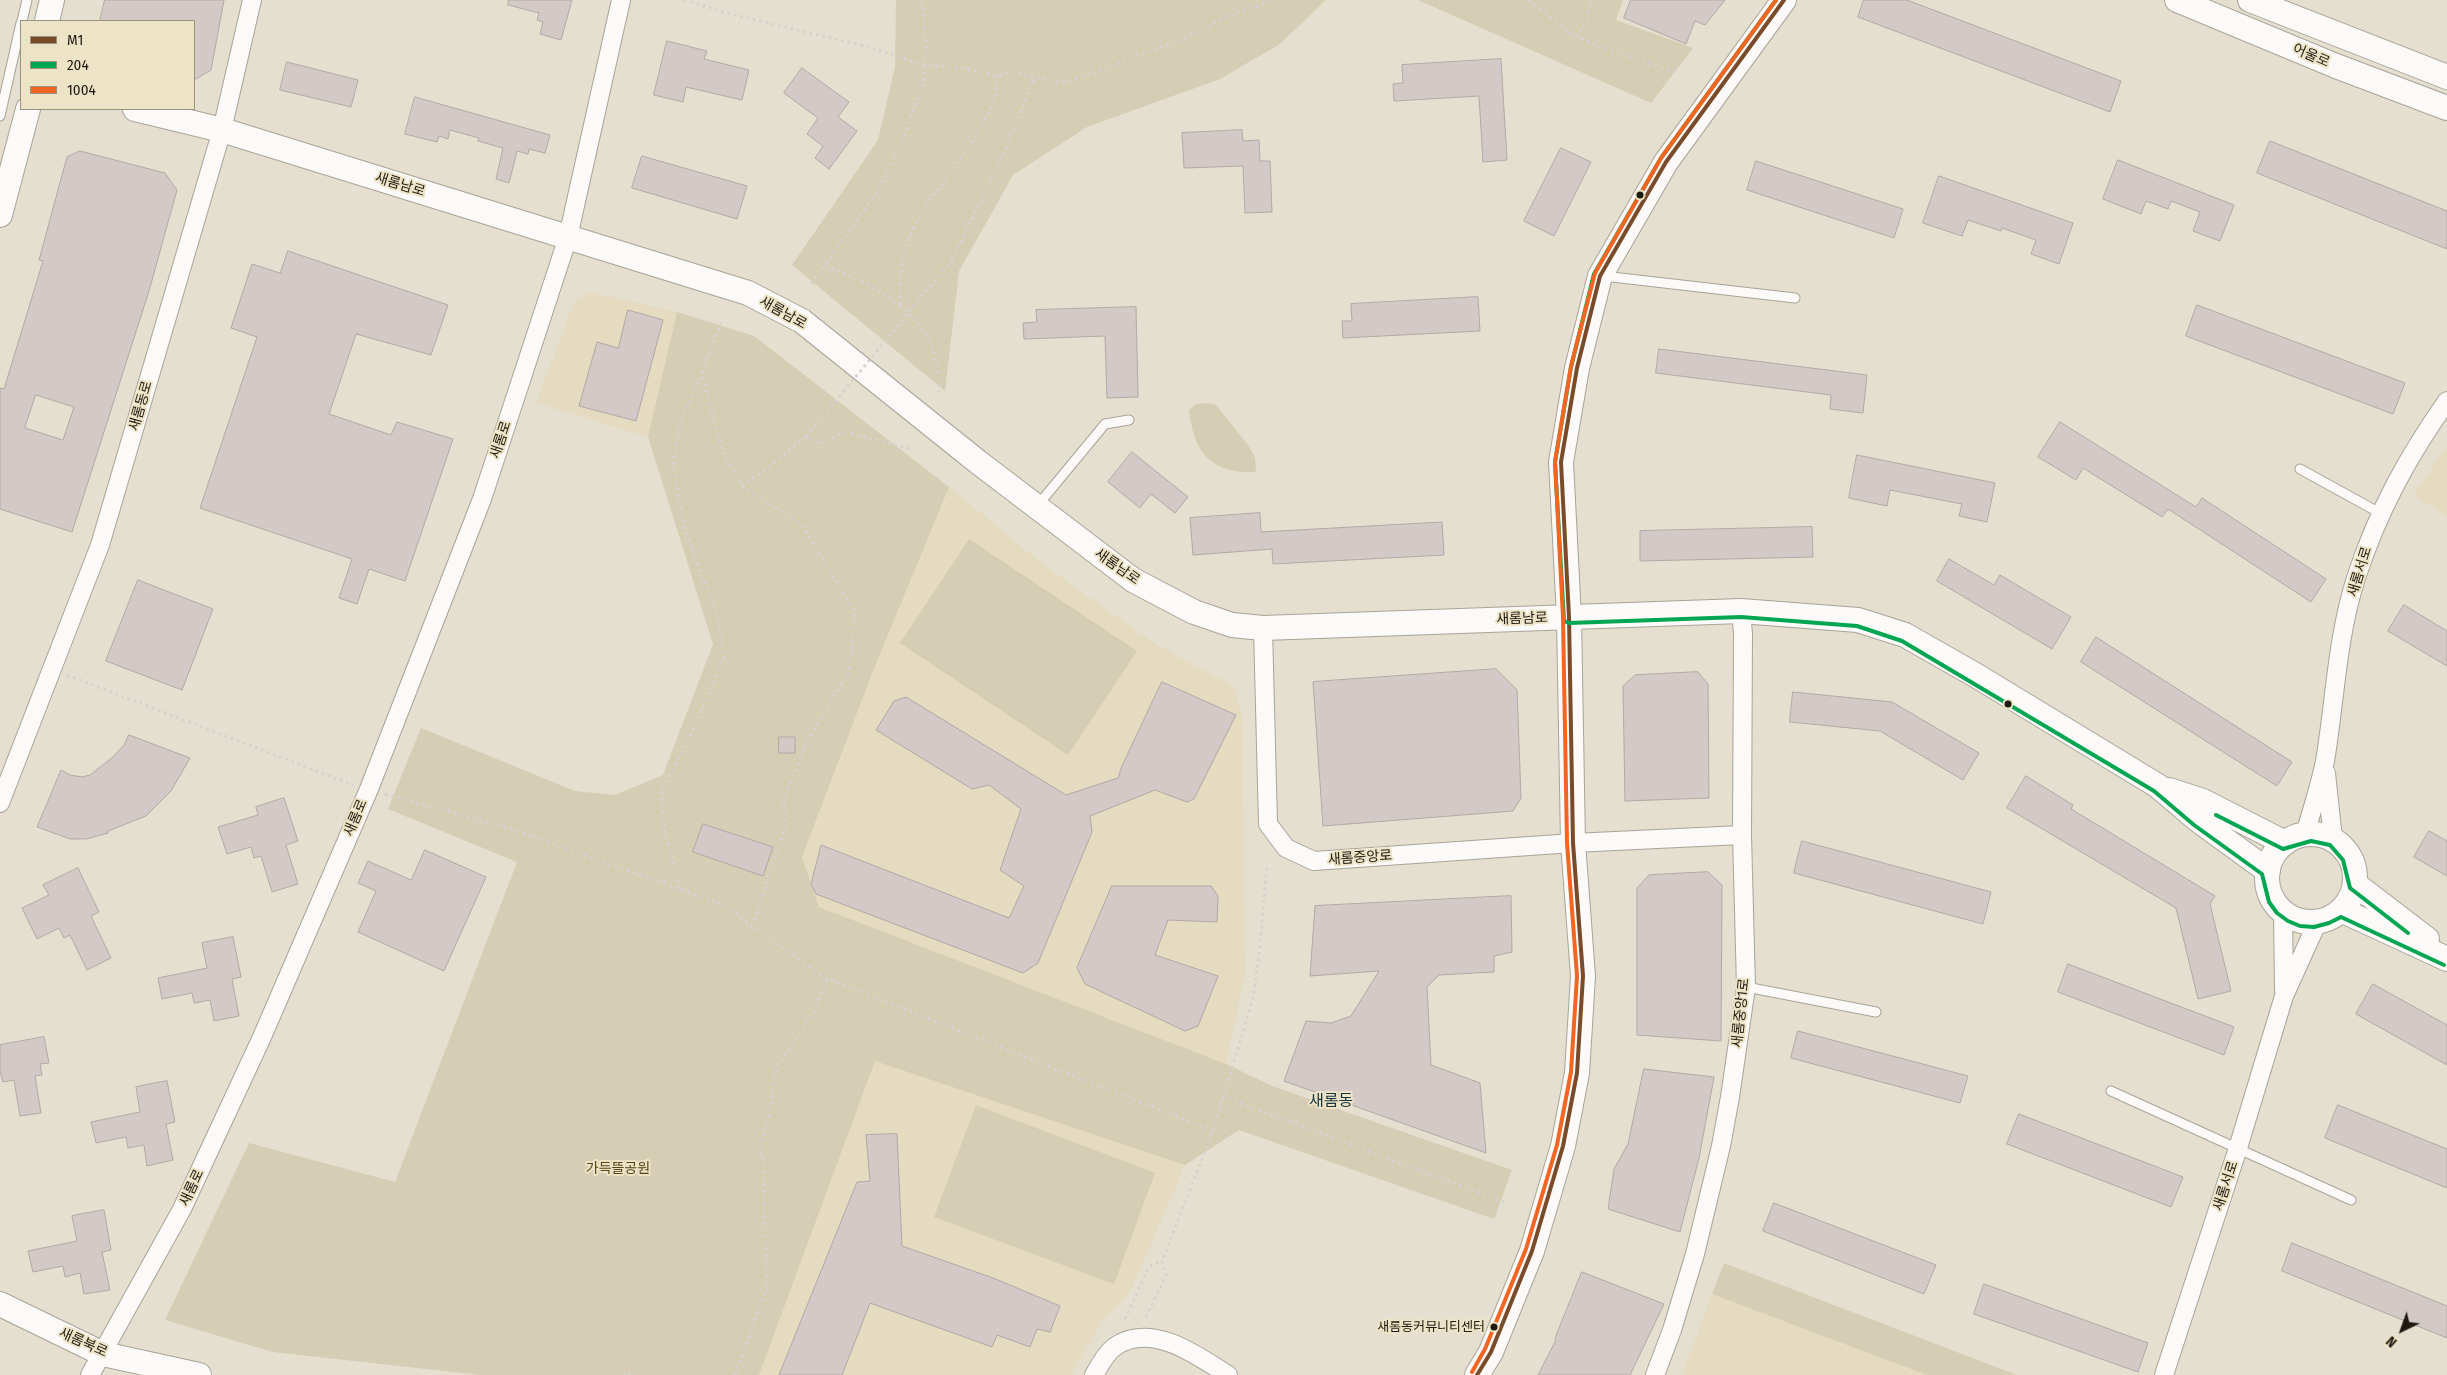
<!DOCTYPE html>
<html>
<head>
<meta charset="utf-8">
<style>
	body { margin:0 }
	#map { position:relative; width:2447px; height:1375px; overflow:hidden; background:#e4dfcf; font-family:"Fira Sans Condensed",sans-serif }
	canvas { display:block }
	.legend { position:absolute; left:20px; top:20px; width:175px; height:90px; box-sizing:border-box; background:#ede3c6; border:1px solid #9a937d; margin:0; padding:6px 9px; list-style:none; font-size:15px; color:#1e1a10 }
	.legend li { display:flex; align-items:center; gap:10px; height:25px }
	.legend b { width:25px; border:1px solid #9a937d }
	.north { position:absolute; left:2377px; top:1305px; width:50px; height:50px; -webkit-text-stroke:4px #ede3c6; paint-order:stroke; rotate:222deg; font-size:14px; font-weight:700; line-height:20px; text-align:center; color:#1e1a10 }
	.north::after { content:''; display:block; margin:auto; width:18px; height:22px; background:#1e1a10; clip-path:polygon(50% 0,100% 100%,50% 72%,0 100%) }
</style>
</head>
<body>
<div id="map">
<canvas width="2447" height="1375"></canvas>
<ul class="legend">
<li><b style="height:6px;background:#7a4b2a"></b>M1</li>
<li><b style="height:6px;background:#00a651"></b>204</li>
<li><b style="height:6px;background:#f26522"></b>1004</li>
</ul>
<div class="north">N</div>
</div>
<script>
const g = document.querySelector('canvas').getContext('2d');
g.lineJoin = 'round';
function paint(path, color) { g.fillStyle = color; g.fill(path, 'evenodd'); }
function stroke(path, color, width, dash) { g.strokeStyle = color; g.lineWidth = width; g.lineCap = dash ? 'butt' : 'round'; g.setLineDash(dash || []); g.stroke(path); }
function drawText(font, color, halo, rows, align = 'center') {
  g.font = font + ' "Fira Sans Condensed","Noto Sans KR",sans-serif'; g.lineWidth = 4; g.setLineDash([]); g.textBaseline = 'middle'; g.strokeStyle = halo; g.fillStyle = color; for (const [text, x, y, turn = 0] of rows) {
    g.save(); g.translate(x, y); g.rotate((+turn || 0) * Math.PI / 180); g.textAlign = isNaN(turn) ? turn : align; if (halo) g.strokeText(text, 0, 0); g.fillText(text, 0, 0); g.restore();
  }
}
paint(new Path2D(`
	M590,292L677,312L648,437L536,403L575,300Z
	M2447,444V516L2414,496Z
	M949,487L1049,569L1157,645L1233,685L1242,712L1245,973L1226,1064L819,907L802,857L873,671Z
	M875,1060L1185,1165L1133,1286L1123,1300L1102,1320L1072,1375H759Z
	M1712,1294L1927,1375H1682Z`), '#e4dbc0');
paint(new Path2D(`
	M896,0H1326L1280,44L1220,79L1087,127L1013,175L959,271L945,391L792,265L878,140L895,67Z
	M1418,0H1623L1616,20L1693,48L1651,103Z
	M677,312L754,336L949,487L873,671L802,857L819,907L1226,1064L1272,1086L1512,1170L1494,1219L1239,1130L1185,1165L875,1061L759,1375H481L273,1352L165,1320L249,1143L395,1182L517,862L388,809L421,728L575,791L615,795L663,775L713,644L648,437Z
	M1206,403L1216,405L1248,445L1255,458L1256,472C1211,474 1194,453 1189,410L1196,404Z
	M969,539L1137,651L1068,755L900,643Z
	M976,1105L1155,1173L1114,1284L934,1217Z
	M1724,1263L2017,1375H1927L1712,1294Z`), '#d5cdb4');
const building = new Path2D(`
	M105,0H224L211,70L194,80V21H100Z
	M509,0H572L561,40L540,34L543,22L537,20L539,13L508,5Z
	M1631,0H1725L1705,25L1695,21L1686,44L1624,18Z
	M1864,0H1907L2121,81L2110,112L1858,17Z
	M667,41L707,51L704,59L749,70L742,100L686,87L683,102L654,95Z
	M1501,59L1507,160L1483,162L1479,96L1394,101L1393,84L1403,83L1402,65Z
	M287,62L358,80L351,107L280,90Z
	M802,68L849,102L838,117L857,131L829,169L815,158L823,146L807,134L818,118L784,93Z
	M415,97L550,135L545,153L529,149L528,154L517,151L509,183L496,179L503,148L478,141L479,138L450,130L448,139L439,136L437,142L405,134Z
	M1242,130L1243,141L1259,140L1260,161H1270L1272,212L1245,213L1243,166L1184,168L1182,133Z
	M2270,141L2447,211V249L2257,173Z
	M1561,148L1591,162L1554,236L1524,221Z
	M80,151L165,173L177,190L149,291L72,532L0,509V388L4,389L43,261L39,260L67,157ZM36,395L74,407L63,440L25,428Z
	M642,156L747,186L737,219L632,188Z
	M2118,160L2234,205L2220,241L2193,231L2200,212L2171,201L2168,209L2146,201L2141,214L2103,199Z
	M1756,161L1903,209L1894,238L1747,190Z
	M1939,176L2073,223L2059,264L2031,254L2036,240L2002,228L2001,231L1968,220L1962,236L1923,223Z
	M288,251L448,305L431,355L356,334L329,414L391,435L397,422L453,439L405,581L369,569L357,604L339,598L352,559L200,508L257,337L231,328L252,264L280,273Z
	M1478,297L1480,331L1343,338L1342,321H1352L1351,304Z
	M2197,305L2405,383L2393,414L2186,336Z
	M1136,307L1138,397L1107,398L1105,336L1024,339L1023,323L1037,322L1036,310Z
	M628,310L663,320L636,421L579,406L597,342L618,348Z
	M1659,349L1867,375L1863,413L1830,409L1831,395L1656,373Z
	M2060,422L2196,507L2202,498L2326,579L2311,602L2168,509L2162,517L2083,468L2076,480L2038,457Z
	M1132,452L1188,497L1175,513L1151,494L1140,508L1108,482Z
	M1857,455L1995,483L1987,522L1959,516L1962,504L1890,490L1887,506L1849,498Z
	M1260,513L1261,532L1442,522L1444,555L1273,564L1272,549L1193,555L1190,518Z
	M1812,527L1813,557L1640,561V531Z
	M1949,559L1994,585L2000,575L2071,617L2052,649L1937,581Z
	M138,580L213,609L182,690L106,661Z
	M2404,605L2447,631V666L2388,631Z
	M2096,637L2292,762L2277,786L2081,662Z
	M1496,669L1517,690L1521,798L1513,811L1323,826L1313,682Z
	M1698,672L1708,684L1709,798L1625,801L1623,686L1635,675Z
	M1162,682L1236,715L1194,799L1187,802L1155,790L1090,816L1092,832L1038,963L1023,973L816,894L811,884L821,845L1009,918L1024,886L1000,870L1021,809L989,785L972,789L876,730L894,701L906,697L1066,795L1118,778L1122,766Z
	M1793,692L1892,702L1979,753L1963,780L1880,731L1790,722Z
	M129,735L190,758L171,791L146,816L108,831V833L86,839H70L37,827L61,770L70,775L82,777L90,775L113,757L124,745Z
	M779,737H795V753H779Z
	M2026,776L2073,805L2071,809L2215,896L2210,904L2231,991L2198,999L2176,908L2007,808Z
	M284,798L298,841L286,845L298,884L272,892L261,856L254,858L251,847L227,854L218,827L258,815L256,807Z
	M703,824L773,847L763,876L693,852Z
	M2429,831L2447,841V876L2414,857Z
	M1802,841L1991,892L1983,924L1794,873Z
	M425,850L486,877L444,971L358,932L376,891L358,883L368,861L411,880Z
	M78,868L99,912L91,916L111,958L87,970L70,935L64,938L59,928L37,939L22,908L49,895L43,885Z
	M1708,872L1722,885L1721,1041L1637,1035V888L1649,875Z
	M1112,886H1211L1218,896L1217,922L1168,920L1155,955L1218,976L1198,1026L1185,1031L1085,984L1077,968Z
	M1511,896L1512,952L1494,956V972L1439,975L1427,987L1431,1065L1480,1083L1486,1153L1284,1081L1306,1021L1331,1023L1351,1016L1379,971L1310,976L1315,906Z
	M233,937L241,977L232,979L239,1016L214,1021L210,1000L194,1003L192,993L162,999L158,978L207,968L202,943Z
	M2068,964L2234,1027L2224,1055L2058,992Z
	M2373,984L2447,1025V1065L2356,1014Z
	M1798,1031L1968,1076L1960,1103L1791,1058Z
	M44,1037L49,1063L40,1064L42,1075L35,1076L41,1113L20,1116L14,1080L3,1082L0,1071V1045Z
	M1644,1069L1714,1077L1699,1158L1680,1232L1608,1209L1614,1169L1628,1144Z
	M167,1081L175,1122L166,1124L173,1160L147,1166L144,1145L128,1148L126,1137L96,1143L91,1122L140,1112L136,1087Z
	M2338,1105L2447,1149V1188L2325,1138Z
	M2019,1114L2183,1177L2171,1207L2007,1144Z
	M897,1134L902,1246L993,1278L1060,1306L1050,1332L1037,1329L1030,1347L997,1335L992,1347L870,1303L842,1375H779L857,1182L870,1181L866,1135Z
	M1774,1203L1936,1265L1924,1294L1763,1231Z
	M104,1210L111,1250L102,1252L110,1290L84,1294L80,1273L65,1277L63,1266L33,1272L28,1251L77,1241L72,1216Z
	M2292,1243L2447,1306V1338L2282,1271Z
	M1582,1272L1664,1304L1630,1375H1538L1556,1340L1555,1339Z
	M1984,1284L2148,1343L2138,1372L1974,1314Z`);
paint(building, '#d3cac7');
stroke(building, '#b0a9a5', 1);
const lane = new Path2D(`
	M22,21L27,0
	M0,116L21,23
	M1603,276L1795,298
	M2300,469L2380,513
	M1038,505L1105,424L1129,420
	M1746,987L1876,1012
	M2111,1091L2351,1200`);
const street = new Path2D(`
	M1263,628L1268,824L1286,848L1314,861L1573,843L1742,835
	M2326,773L2333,839
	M0,803L100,545L222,130L252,0
	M2305,834C2312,810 2320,786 2325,761C2335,701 2337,637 2356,578C2378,511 2407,458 2447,401
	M2283,911L2284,990
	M90,1375L182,1209L262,1037L369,789L482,499L568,237L621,0
	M1094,1375C1101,1363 1108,1349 1121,1343C1157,1325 1199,1357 1228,1375
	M1655,1375L1672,1330L1695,1254L1721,1146L1730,1097L1746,987L1742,835L1743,634L1741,611
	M2164,1375L2238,1148L2284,996L2318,921`);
const secondary = new Path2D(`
	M2177,0L2336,66L2447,108
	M2250,0L2447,77
	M47,21L52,0
	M135,109L222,130L748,293L802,321L978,462L1133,580L1194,612L1232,625L1263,628L1741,611L1858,620L1905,635L1977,676L2158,786L2198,820L2268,871
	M0,215L28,109
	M2169,790L2203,801L2285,843
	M2267 878a44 44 0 1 1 88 0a44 44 0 1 1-88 0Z
	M2355,884L2427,939
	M2341,910L2447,959
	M0,1304L103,1354L199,1375
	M1477,1375L1491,1352L1532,1251L1563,1146L1577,1073L1583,976L1573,843L1569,617L1561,462L1577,368L1600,276L1666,162L1784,0`);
stroke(lane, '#a8a498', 11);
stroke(street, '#a8a498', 20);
stroke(secondary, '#a8a498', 26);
stroke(new Path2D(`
	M684,0L735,15L869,47L925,65L968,69L997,76L1012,72L1065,83L1186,38L1227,16L1275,0
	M1529,0L1571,34L1598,46L1678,73
	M1577,37L1587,20L1591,0
	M952,260L1005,151L1035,77
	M825,266C871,282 928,312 937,365C939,375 939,386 939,396
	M811,284L879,189L904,136L924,82L926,47L922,0
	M900,305C900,284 900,263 907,244C924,190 999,129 997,76
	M721,322L702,374L722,450L741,485L802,525L855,612L849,673L806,743L784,800L785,826L752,926
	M741,485L758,475L806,437L819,444L846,432L914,450
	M67,675L353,785
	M385,794L511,829L722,904L824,977L1213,1131
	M681,889L665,835L661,791L692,733L724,659L718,617L684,527L673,463L681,421L702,375
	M1222,1096L1506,1203
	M1146,1317L1166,1275L1162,1261L1213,1131L1253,998L1259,955L1267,866
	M1125,1319L1149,1267L1162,1261
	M624,1375L625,1372L634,1375
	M735,1375L767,1287L763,1157L759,1151L769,1118L776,1067L814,1012L828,978`), '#d5d3ce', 3, [2.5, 4]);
stroke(lane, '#fbfaf8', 9);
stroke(street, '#fbfaf8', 18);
stroke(secondary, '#fbfaf8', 24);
stroke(new Path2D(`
	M806,437L952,260`), '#d5d3ce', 3, [2.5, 4]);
stroke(new Path2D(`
	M1477,1375L1491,1352L1532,1251L1563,1146L1577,1073L1583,976L1573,843L1569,617L1561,462L1577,368L1600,276L1666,162L1784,0`), '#7a4b2a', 4);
stroke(new Path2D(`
	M1776,0L1661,158L1594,274L1571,367L1555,462L1564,621L1569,623L1741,617L1857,626L1902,641L2154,791L2194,825L2262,874L2269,902L2277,913L2288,921L2300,926L2314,927L2329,923L2341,917L2444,965
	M2216,815L2283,849L2311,841L2330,845L2343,860L2350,888L2408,933`), '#00a651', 4);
stroke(new Path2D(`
	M1472,1372L1485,1349L1526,1249L1557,1145L1571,1072L1577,976L1567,843L1563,617L1555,462L1571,366L1595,273L1661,158L1776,0`), '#f26522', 4);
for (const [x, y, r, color] of [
	[1640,195,4.5,"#1e1a10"],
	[2008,704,4.5,"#1e1a10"],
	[1494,1327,4.5,"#1e1a10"]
]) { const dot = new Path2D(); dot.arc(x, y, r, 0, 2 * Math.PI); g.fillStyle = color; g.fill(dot); stroke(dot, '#ede3c6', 2); }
drawText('13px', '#1e1a10', '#ede3c6', [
	["새롬동커뮤니티센터",1485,1327]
], 'right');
drawText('14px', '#1e1a10', '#ede3c6', [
	["어울로",2311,56,23],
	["새롬남로",400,185,17],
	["새롬남로",783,313,29],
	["새롬동로",141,406,-74],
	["새롬로",501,440,-72],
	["새롬남로",1117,567,35],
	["새롬서로",2360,572,-73],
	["새롬남로",1522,619,-2],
	["새롬로",356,818,-67],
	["새롬중앙로",1360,858,-4],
	["새롬중앙1로",1741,1013,-84],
	["새롬서로",2226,1186,-72],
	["새롬로",192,1188,-65],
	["새롬북로",83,1343,24]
]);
drawText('14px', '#564617', '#ede3c6', [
	["가득뜰공원",618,1169]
]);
drawText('16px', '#14333d', '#ede3c6', [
	["새롬동",1331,1102]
]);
</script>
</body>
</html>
